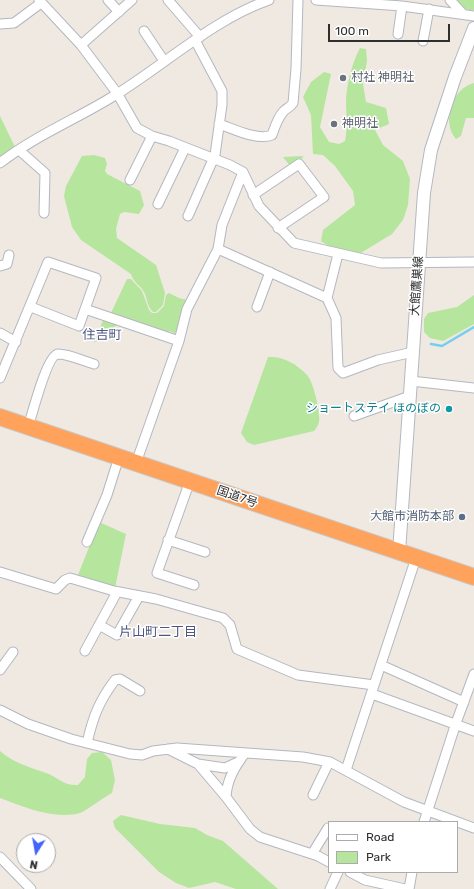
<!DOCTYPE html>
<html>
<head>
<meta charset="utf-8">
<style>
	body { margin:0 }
	#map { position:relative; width:474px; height:889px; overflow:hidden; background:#efe9e1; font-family:Rubik,sans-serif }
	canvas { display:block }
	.legend { position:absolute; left:328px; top:821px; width:130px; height:52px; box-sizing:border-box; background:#fff; border:1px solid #ababab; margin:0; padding:5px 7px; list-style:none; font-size:12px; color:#2e2e2e }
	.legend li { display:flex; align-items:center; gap:8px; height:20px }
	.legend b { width:20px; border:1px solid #ababab }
	.north { position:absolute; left:16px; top:833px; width:40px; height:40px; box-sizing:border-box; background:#fff; border:1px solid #ababab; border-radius:50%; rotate:191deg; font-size:11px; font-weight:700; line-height:16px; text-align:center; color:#2e2e2e }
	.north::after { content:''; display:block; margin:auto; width:14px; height:18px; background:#4264fb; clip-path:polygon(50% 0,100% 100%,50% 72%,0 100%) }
	.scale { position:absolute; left:328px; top:24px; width:122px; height:18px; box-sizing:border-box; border:2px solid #2e2e2e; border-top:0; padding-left:5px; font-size:12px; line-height:14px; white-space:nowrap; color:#2e2e2e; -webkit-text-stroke:3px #fff; paint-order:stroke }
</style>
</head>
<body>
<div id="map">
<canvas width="474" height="889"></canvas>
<ul class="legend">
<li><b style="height:5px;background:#fff"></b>Road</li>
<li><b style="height:11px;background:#b6e59e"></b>Park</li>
</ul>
<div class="north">N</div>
<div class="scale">100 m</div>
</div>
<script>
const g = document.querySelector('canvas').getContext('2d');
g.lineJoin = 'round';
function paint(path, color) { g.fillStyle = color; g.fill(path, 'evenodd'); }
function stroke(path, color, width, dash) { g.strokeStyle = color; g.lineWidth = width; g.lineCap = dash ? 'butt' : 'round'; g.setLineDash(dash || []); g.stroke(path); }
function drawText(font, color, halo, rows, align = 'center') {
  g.font = font + ' Rubik,"Noto Sans JP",sans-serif'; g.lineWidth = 3; g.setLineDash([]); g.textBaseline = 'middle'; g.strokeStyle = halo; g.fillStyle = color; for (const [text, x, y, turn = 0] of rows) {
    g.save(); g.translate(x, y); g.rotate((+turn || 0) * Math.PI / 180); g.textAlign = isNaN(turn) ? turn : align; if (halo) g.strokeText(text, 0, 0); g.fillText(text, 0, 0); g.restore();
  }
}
paint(new Path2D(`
	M455,0H474V10C465,11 461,6 455,0Z
	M360,48L366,49L367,61L363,84L366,102L386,108L389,124L375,130L383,145L403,161L410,179L408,205L403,220L392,234L359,254L330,247L321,241L323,230L355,205L353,191L335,166L323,155L313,154L311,115L303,97L311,82L324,72L331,74L320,127L329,142L339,144L345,141C348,127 346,114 346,100C347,83 352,63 360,48Z
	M474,83V118H466L461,136L456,139C441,122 452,88 474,83Z
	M0,116L15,147L0,158Z
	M94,155L105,158L107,164L105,171L107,174L140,191L144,205L139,214L124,212L120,214L116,229L117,238L156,265L165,293L163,305L156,312H153C146,306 148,296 142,289C138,284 133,281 131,274L81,240L72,227L64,196L66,186L82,156Z
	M301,156L304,157L290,166L283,157Z
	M127,279H131L142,291L149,310L152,313H157L164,306L166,295L169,293L179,298L187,300L182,310L179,331L174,333L169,331L168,333L111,313Z
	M474,295V324L443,341L430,338L424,332V319L428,313L457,307Z
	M104,318L119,323L99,341L94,342Z
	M268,357C283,356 297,364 307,375C313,381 319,408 319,416C320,422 318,426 314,431L254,445L247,442L241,433Z
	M99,522L126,534L115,588L78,575Z
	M0,751C14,763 29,767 46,773C58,777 63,786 78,785L85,777L87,759L92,753L102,752L111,760L115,780L112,793C104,797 86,811 80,813C54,820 24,807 0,798Z
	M121,815L160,824L195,828L207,835L223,841L278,889H236L215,882L189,888L176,883L159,872L115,828L113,821Z`), '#b6e59e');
stroke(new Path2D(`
	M431,344L442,346L474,327`), '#75cff0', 2.5);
const street = new Path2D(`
	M39,0L81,45L117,93L137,128L152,136L169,141L230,165L243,172L259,206L294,243L381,263L474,262
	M108,0L119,12
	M168,0L200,37
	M316,0L402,6L474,16
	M450,0L463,14
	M0,24L14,23L41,3
	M144,31L164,61
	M398,34L402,6
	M423,41L429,9
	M81,45L132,0
	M219,124C234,129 257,141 272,135C275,127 277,119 283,112C286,108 290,108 293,103L296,69L298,0
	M19,150L45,173L44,213
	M0,163C36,135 79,118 117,94C165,64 216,18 269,0
	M130,180L152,136
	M253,195L299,164L324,197L278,228
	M158,204L185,148
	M188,216L215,155L222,105V91L195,40
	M218,249L327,298
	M338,254L327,298L336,318L338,368L343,373L378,360L413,352
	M0,266L7,264L9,255
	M257,307L270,272
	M85,309L179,341
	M0,333L16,342
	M0,378L48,262L96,278L79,326L31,307
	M411,381L474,388
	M354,416L410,396
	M28,427C32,415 47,355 58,354C69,354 83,361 94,364
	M136,463L179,341L187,309L218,249L222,225L243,172
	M190,481L157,573L194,585
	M168,540L205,552
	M87,542L107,495L119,457
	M0,572L56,589L65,580L70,578L114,591L156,599L223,618L230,625L237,649L298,675L374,685
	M99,625L117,635L139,596
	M85,651L117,592
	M381,665L464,702
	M0,670L13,652
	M372,694L474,731
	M0,710L28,724L71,739L130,754L142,755L153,751L177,748L303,757L330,762L404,802L474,828
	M87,743C93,717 99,701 115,680L120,679L140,691
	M168,749L198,764L226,797
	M245,753C235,767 227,779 226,797L250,829L260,837L318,856L329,862
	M198,764L225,768L238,762
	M346,770L416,558
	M313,795L329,762
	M424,822L456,723L474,674
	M312,854L328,828
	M0,857L31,889
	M350,872L365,880L405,889
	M330,889L338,872
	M409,889L412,872`);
const secondary = new Path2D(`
	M399,552L424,193L431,150L455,77L474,28`);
const highway = new Path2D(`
	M0,417L474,577`);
stroke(street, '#b4b7c1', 11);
stroke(secondary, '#b4b7c1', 14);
stroke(highway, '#c9c9c9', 18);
stroke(street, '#fff', 9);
stroke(secondary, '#fff', 12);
stroke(highway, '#ffa35c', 16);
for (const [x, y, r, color] of [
	[343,78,4,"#6b7280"],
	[334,124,4,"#6b7280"],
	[449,409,4,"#0f9aa8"],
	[462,517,4,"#5c6f8a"]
]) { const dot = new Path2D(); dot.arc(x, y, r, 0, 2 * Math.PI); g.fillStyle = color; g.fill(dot); stroke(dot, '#fff', 1.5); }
drawText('12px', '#5b616d', '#fff', [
	["村社 神明社",351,78],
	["神明社",342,124]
], 'left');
drawText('12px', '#2e2e2e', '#fff', [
	["大館鷹巣線",417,286,-86],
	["国道7号",237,497,19]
]);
drawText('12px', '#0d838f', '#fff', [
	["ショートステイ ほのぼの",441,409]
], 'right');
drawText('12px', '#4e5e75', '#fff', [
	["大館市消防本部",454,517]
], 'right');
drawText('13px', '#4d5680', '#fff', [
	["住吉町",102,335],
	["片山町二丁目",158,632]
]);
</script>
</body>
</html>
